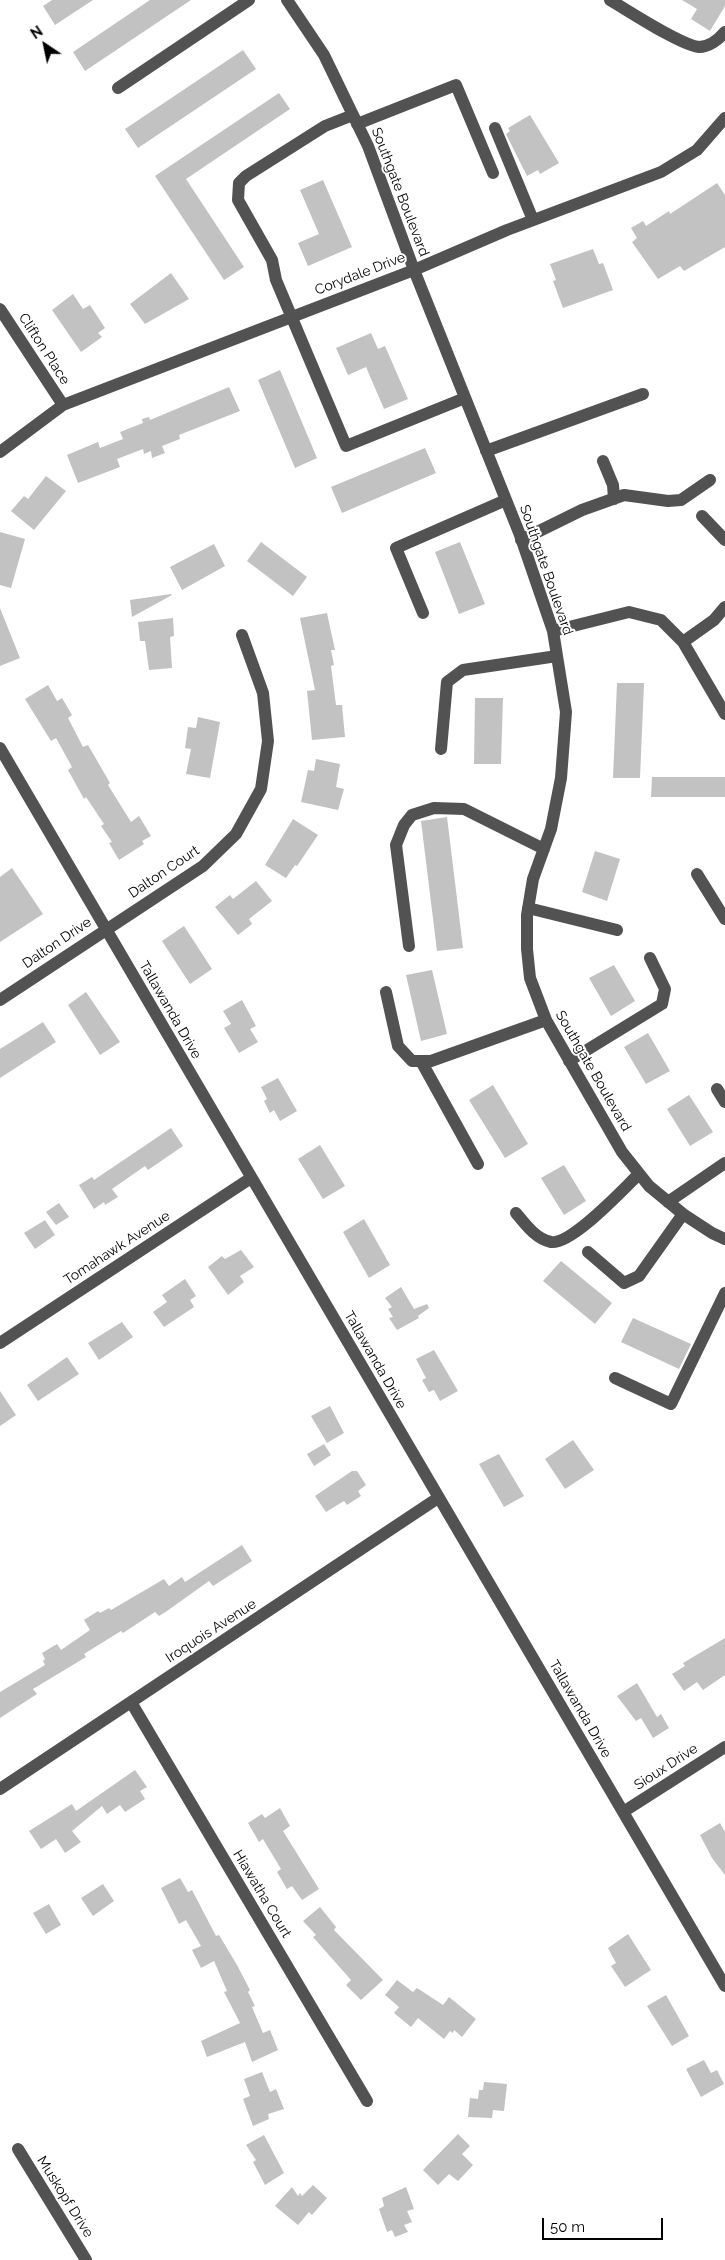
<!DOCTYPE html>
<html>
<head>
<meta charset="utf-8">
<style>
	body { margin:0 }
	#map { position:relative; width:725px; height:2260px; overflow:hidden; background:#fff; font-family:Raleway,sans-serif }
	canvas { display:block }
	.north { position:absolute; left:20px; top:20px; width:50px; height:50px; -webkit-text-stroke:4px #fff; paint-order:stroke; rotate:326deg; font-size:14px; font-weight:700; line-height:20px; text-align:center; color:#000 }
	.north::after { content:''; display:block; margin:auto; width:18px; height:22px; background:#000; clip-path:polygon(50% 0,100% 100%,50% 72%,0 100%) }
	.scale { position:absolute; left:542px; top:2218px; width:121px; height:22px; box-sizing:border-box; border:2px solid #000; border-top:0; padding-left:6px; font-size:15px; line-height:18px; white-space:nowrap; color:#000; -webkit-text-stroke:4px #fff; paint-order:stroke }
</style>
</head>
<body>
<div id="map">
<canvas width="725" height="2260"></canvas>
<div class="north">N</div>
<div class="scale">50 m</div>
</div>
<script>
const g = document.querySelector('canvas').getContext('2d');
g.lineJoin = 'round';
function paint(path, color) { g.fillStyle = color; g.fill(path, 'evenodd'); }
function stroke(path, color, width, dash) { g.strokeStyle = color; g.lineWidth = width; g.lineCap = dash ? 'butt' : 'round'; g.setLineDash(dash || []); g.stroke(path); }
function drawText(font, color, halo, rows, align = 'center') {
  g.font = font + ' Raleway,sans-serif'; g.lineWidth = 4; g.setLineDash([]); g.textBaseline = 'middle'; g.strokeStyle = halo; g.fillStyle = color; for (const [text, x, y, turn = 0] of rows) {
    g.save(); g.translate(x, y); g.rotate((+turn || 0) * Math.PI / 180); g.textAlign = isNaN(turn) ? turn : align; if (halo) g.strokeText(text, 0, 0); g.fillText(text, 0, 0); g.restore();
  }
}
paint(new Path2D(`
	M52,0H93L55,25L43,6Z
	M150,0H191L85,71L73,52Z
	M682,0H725V6L710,31L691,19L697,9Z
	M243,50L256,69L138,148L125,129Z
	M279,93L290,109L186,179L244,267L224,280L155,176Z
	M530,115L559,163L540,174L538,170L527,176L506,134L510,131L508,128Z
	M323,180L352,247L308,266L298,243L319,234L300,190Z
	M717,183L725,195V247L684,271L680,266L658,279L632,242L637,238L631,228L643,221L646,226L669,211L670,214Z
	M593,249L599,264L603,263L613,290L563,308L553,281L556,280L550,264Z
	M171,273L189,299L145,324L130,304Z
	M73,294L83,309L90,305L105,328L98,333L102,337L81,352L52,310Z
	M371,333L378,349L385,346L408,399L384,409L366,367L348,375L336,348Z
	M280,370L317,458L295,468L258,380Z
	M229,387L240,411L179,435L180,439L162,446L165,453L152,458L151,451L144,454L143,449L117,459L120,467L78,483L67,455L98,442L100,448L123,439L120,432L143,423L142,419L149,417L150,420Z
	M425,448L436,473L342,513L331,487Z
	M46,476L66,491L34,530L11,511L24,496L28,499Z
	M0,532L25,539L11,588L0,585Z
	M261,542L307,577L293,596L247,561Z
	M460,542L485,604L459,614L435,552Z
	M214,544L225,566L182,590L170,567Z
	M171,594L172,595L132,617L130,600Z
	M0,608L20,658L0,666Z
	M327,613L335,650H331L334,665L331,666L336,705H342L345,737L312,740L307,691L315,690L300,618Z
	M173,618L174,636L170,637L172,668L149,670L145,641H140L138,622Z
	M617,683H644L640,778H613Z
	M48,685L57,701L62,698L72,715L68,718L83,747L88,745L110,783L108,785L131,822L139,816L151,836L142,841L144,844L119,860L109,843L112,842L101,826L104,824L86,797L84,799L68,770L72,767L56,738L51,741L25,699Z
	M475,698H503L501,764H474Z
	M198,717L220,722L210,778L186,774L191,749L185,748L188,727L196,728Z
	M316,759L340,764L336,787L344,789L338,810L301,802L308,770L314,771Z
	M652,777H725V797H651Z
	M447,817L463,948L437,951L421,821Z
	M293,819L318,835L297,866L295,865L286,878L265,865Z
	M595,851L620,859L607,901L582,892Z
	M12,868L43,914L0,942V877Z
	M256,881L272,901L249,919L252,924L238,935L215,907L230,895L233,899Z
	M184,926L212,969L190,984L162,941Z
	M614,965L635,1001L611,1016L589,978Z
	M432,970L447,1034L421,1041L406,975Z
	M86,992L120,1042L100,1055L68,1005Z
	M242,1000L256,1026L250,1029L258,1042L239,1053L224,1028L231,1024L223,1011Z
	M43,1022L56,1042L0,1078V1049Z
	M648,1033L670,1071L646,1084L624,1047Z
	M278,1078L297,1111L280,1121L274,1110L270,1113L264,1101L267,1099L261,1087Z
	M493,1085L528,1144L505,1158L469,1100Z
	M689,1095L713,1132L690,1146L667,1109Z
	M171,1128L183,1146L148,1170L145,1166L112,1189L118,1197L105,1205L104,1202L94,1209L79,1185L92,1177L94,1180Z
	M320,1145L345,1186L323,1199L298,1159Z
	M564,1165L586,1201L564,1215L541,1178Z
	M59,1203L69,1217L56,1225L46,1212Z
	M364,1219L390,1265L369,1278L343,1232Z
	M45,1220L55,1235L35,1249L24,1233Z
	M241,1250L254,1267L240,1276L244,1282L228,1295L208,1267L222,1256L225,1259Z
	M561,1261L612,1303L595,1324L543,1281Z
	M185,1279L196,1296L190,1300L194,1307L164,1327L153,1312L167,1302L162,1295Z
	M401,1287L414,1309L427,1304L429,1308L418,1316L419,1318L397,1330L389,1318L393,1317L388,1309L392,1307L385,1298Z
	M633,1318L691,1344L679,1369L621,1342Z
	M122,1322L133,1337L99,1360L88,1343Z
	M434,1350L458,1391L440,1401L434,1390L429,1392L422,1380L426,1378L416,1359Z
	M67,1357L79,1374L38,1401L27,1385Z
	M0,1391L16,1415L0,1426Z
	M330,1406L344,1433L327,1443L311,1416Z
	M573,1440L594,1470L565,1489L545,1459Z
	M324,1444L331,1455L314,1466L307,1454Z
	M499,1454L524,1496L504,1507L479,1464Z
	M352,1471H357L366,1485L358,1491L361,1496L347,1505L344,1501L326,1512L315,1496Z
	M242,1545L252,1561L213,1586L209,1581L167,1611L159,1616L155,1612L123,1633L121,1631L84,1654L86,1657L33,1689L37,1694L0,1718V1692L45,1665L43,1661L45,1659L42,1653L57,1644L61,1650L90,1630L84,1620L98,1611L100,1613L109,1608L111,1610L164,1579L169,1586L182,1577L185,1582Z
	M725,1638V1675L703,1690L697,1682L684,1691L672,1674L685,1666L683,1663Z
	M637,1683L657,1717L661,1714L669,1728L653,1738L641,1718L636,1721L617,1696Z
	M135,1770L147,1787L140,1791L145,1799L125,1812L120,1805L107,1814L102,1806L72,1831L81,1842L65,1853L56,1839L41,1849L29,1831L72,1804L76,1811Z
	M280,1808L290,1826L283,1831L319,1889L302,1900L292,1886L287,1889L277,1872L281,1869L263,1839L259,1842L248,1823L262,1814L265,1818Z
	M720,1823L725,1832V1875L712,1858L700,1835Z
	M180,1878L188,1892L192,1890L216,1936L219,1935L237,1965L250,1990L248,1992L255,2006L252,2007L263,2033L270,2030L278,2050L252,2062L245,2042L207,2057L201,2041L240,2023L224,1992L227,1991L214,1961L201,1968L192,1950L201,1946L186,1920L179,1924L161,1888Z
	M103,1884L114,1901L93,1916L81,1898Z
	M49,1904L61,1925L46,1934L33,1913Z
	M320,1907L336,1927L334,1930L383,1980L361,2000L346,1985L351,1980L313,1937L316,1935L303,1921Z
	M628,1934L651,1970L625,1987L611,1966L616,1963L608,1948Z
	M397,1980L413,1992L417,1988L443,2005L449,1997L476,2019L462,2037L454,2030L453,2033L450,2031L444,2039L418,2018L411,2027L394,2013L399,2007L385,1995Z
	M666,1995L689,2036L672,2046L647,2006Z
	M704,2060L711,2073L717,2070L724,2084L701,2097L686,2069Z
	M262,2072L270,2092L276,2089L284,2109L268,2114L269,2119L253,2126L243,2099L250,2096L244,2079Z
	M484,2082L507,2084L504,2111L493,2110L492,2118L468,2117L470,2098L478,2099L479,2090H483Z
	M458,2134L470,2146L462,2154L473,2165L458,2181L449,2174L438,2185L423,2170Z
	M264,2135L284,2173L265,2185L253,2162L256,2160L246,2145Z
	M313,2185L327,2198L312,2215L309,2212L298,2225L275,2206L292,2187L298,2196L300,2193L302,2196Z
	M406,2187L414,2209L407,2211L412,2222L404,2225L408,2232L395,2237L392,2230L387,2232L379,2209L384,2206L382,2198Z`), '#c2c2c2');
stroke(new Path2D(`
	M287,0L324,55L368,146L414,270L520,535L553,631L566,712L561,778L551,829L533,879L527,915V949L530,978L546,1020L622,1152L649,1186L683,1214L712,1233L725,1239
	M610,0C629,11 680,45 699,47C709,47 719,39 725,32
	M118,88L249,0
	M353,115L325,126L246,176L239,183L238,200L272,260L276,280L346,446L465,398
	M357,124L456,85L493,173
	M495,128L533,220
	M0,309L63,405
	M486,451L643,394
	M0,452L63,405L414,270L507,230L661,172L697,150L725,118
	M603,461L613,485L614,499
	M702,516L725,540
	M521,540L582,510L624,495L668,501L681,500L710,480
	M423,613L396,548L506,500
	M553,631L629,612L661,620L683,642L725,714
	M683,642L714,620L725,607
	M0,748L725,1986
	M441,749L447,682L463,670L557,656
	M697,874L725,919
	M528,908L617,930
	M409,946L396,845L404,825L412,815L434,808L464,809L544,849
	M386,992L398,1046L412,1061H431L546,1020
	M0,1000L203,866L236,834L261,789L268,741L263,693L242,635
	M421,1061L478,1164
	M569,1061L662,1004L665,989L650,958
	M717,1089L725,1102
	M668,1202L725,1163
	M516,1213C525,1224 536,1239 551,1242C572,1245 624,1188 639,1174
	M588,1252L624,1283L639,1276L683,1214
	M0,1343L251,1178
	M615,1378L671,1404L725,1293
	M131,1702L367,2101
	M0,1789L438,1498
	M623,1812L725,1747
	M18,2149L86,2260`), '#525252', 12);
drawText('14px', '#000', '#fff', [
	["Southgate Boulevard",400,192,69],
	["Corydale Drive",360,274,-21],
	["Clifton Place",44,349,57],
	["Southgate Boulevard",546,570,71],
	["Dalton Court",164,872,-34],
	["Dalton Drive",57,943,-34],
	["Tallawanda Drive",170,1010,60],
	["Southgate Boulevard",593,1071,60],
	["Tomahawk Avenue",117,1248,-33],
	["Tallawanda Drive",375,1360,60],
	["Iroquois Avenue",211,1631,-33],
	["Tallawanda Drive",580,1709,60],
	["Sioux Drive",666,1767,-33],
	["Hiawatha Court",262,1894,59],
	["Muskopf Drive",65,2197,58]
]);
</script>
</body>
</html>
